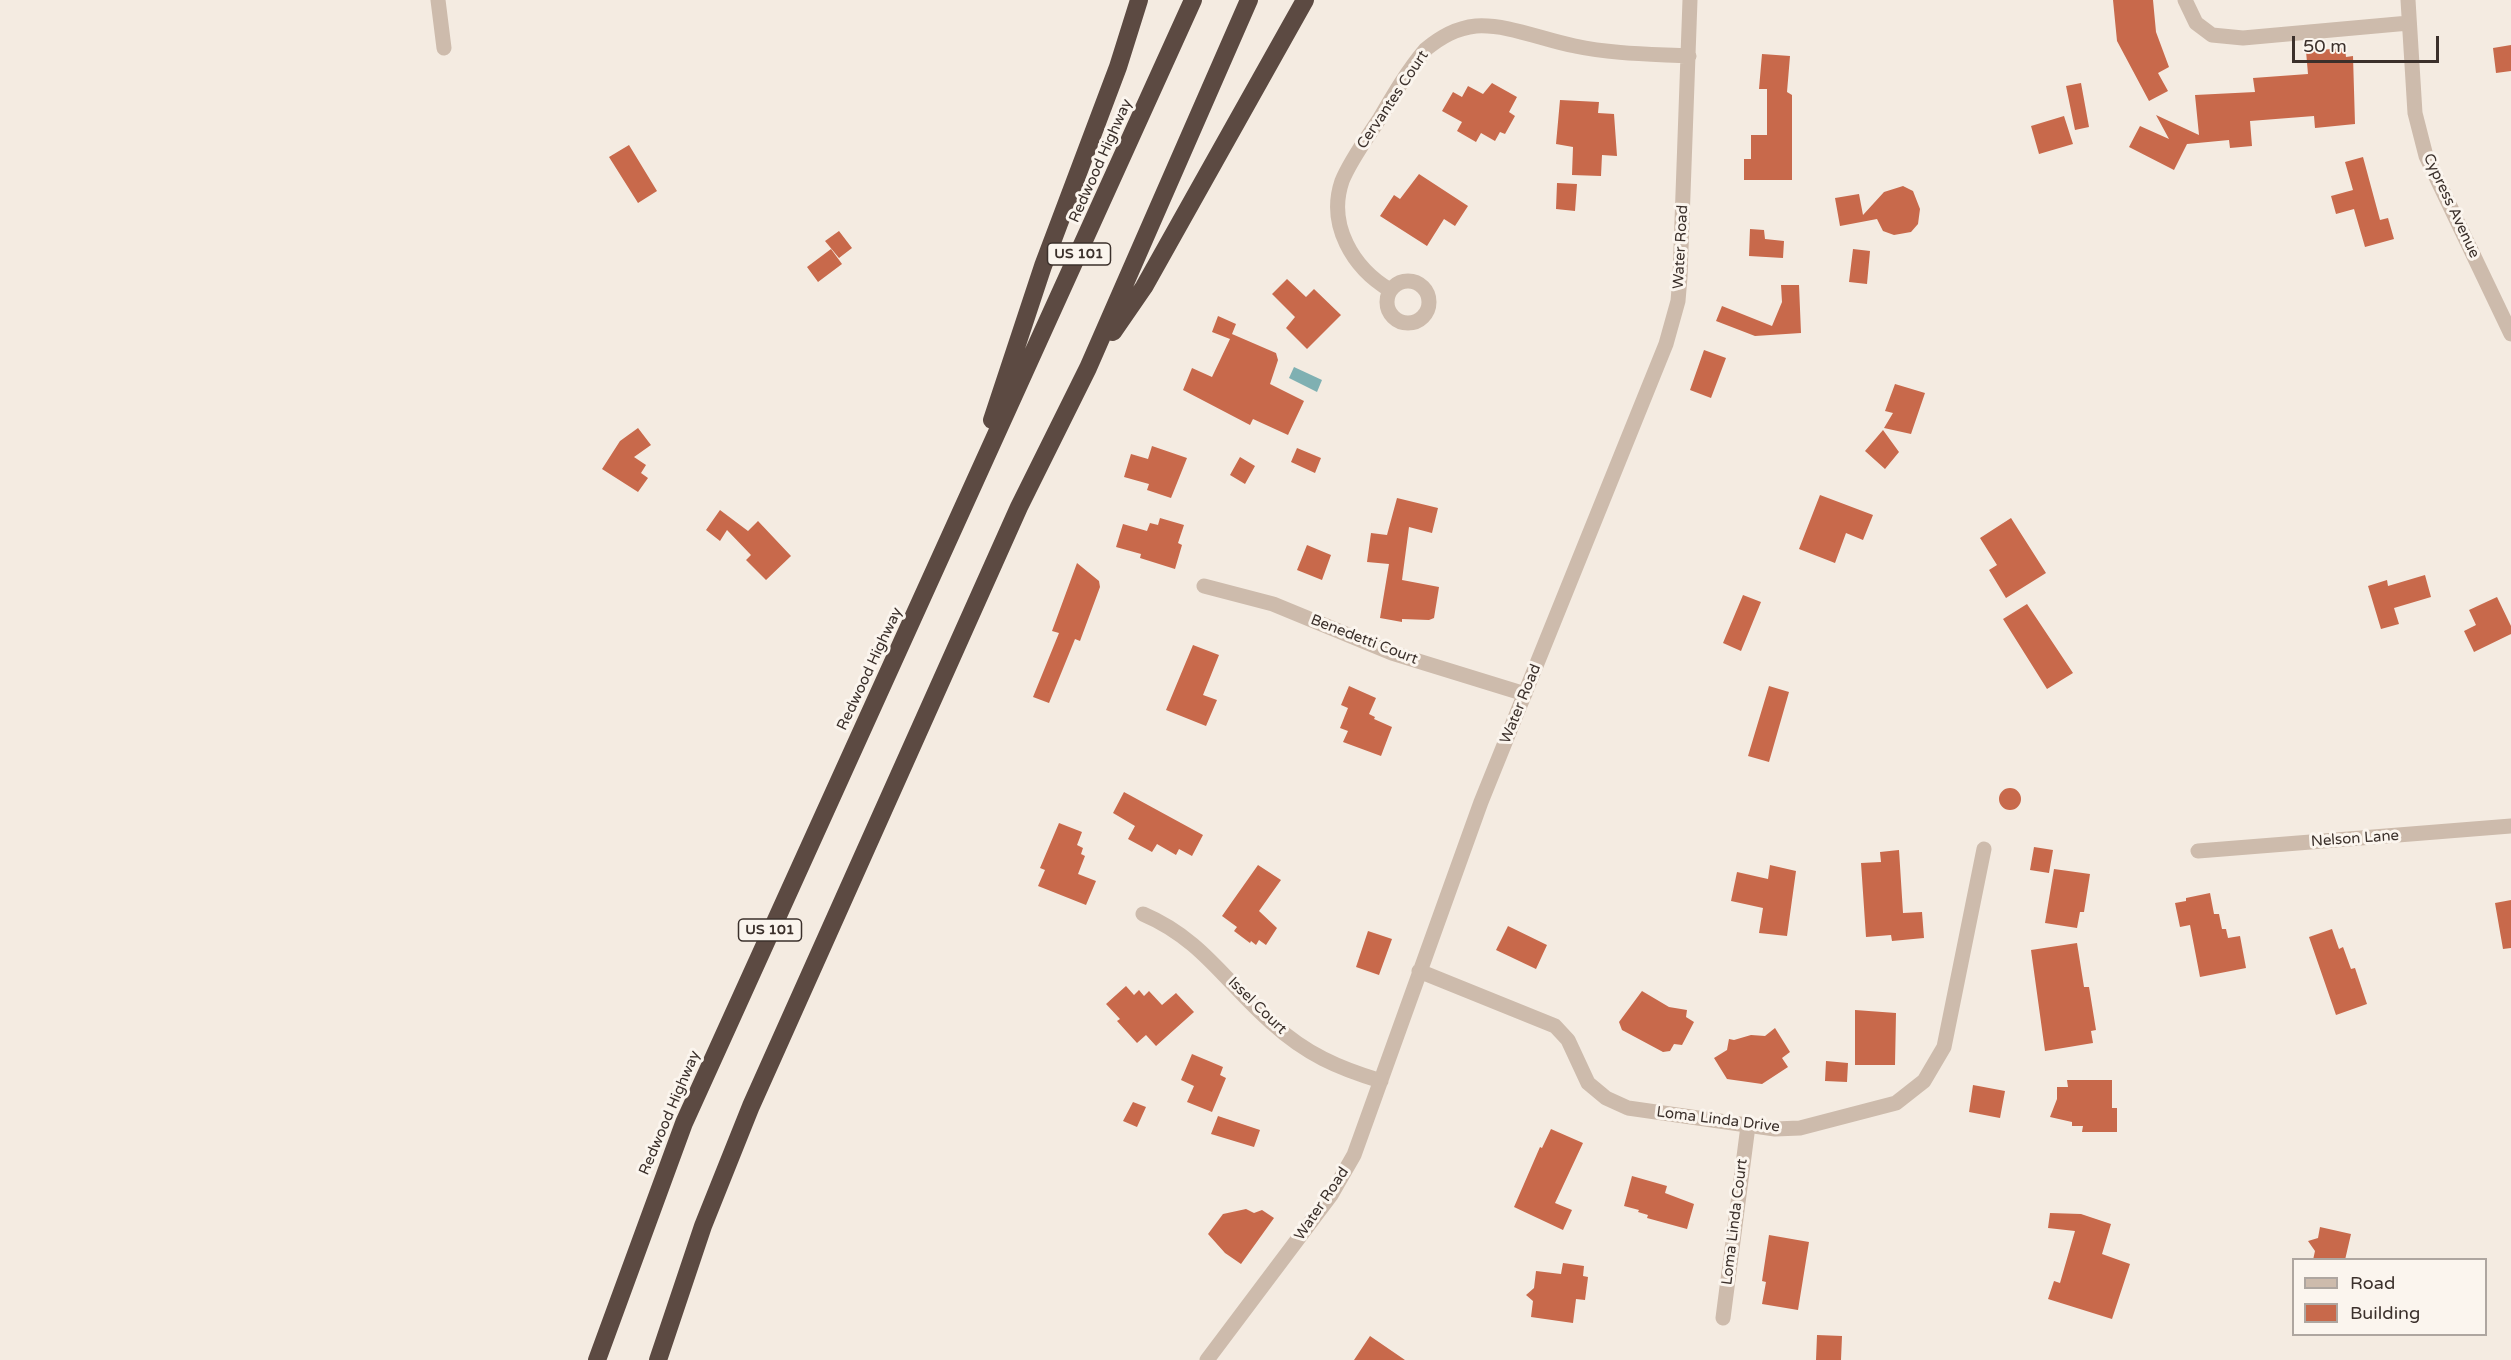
<!DOCTYPE html>
<html>
<head>
<meta charset="utf-8">
<style>
	body { margin:0 }
	#map { position:relative; width:2511px; height:1360px; overflow:hidden; background:#f4ebe1; font-family:"Varela Round",sans-serif }
	canvas { display:block }
	.legend { position:absolute; left:2292px; top:1258px; width:195px; height:78px; box-sizing:border-box; background:#fbf5ee; border:2px solid #aea6a0; margin:0; padding:8px 10px; list-style:none; font-size:18px; color:#3b302b }
	.legend li { display:flex; align-items:center; gap:12px; height:30px }
	.legend b { width:30px; border:2px solid #aea6a0 }
	.scale { position:absolute; left:2292px; top:36px; width:147px; height:27px; box-sizing:border-box; border:3px solid #3b302b; border-top:0; padding-left:8px; font-size:18px; line-height:21px; white-space:nowrap; color:#3b302b; -webkit-text-stroke:4px #fbf5ee; paint-order:stroke }
</style>
</head>
<body>
<div id="map">
<canvas width="2511" height="1360"></canvas>
<ul class="legend">
<li><b style="height:8px;background:#cdbbac"></b>Road</li>
<li><b style="height:16px;background:#c8694b"></b>Building</li>
</ul>
<div class="scale">50 m</div>
</div>
<script>
const g = document.querySelector('canvas').getContext('2d');
g.lineJoin = 'round';
function paint(path, color) { g.fillStyle = color; g.fill(path, 'evenodd'); }
function stroke(path, color, width, dash) { g.strokeStyle = color; g.lineWidth = width; g.lineCap = dash ? 'butt' : 'round'; g.setLineDash(dash || []); g.stroke(path); }
function drawText(font, color, halo, rows, align = 'center') {
  g.font = font + ' "Varela Round",sans-serif'; g.lineWidth = 6; g.setLineDash([]); g.textBaseline = 'middle'; g.strokeStyle = halo; g.fillStyle = color; for (const [text, x, y, turn = 0] of rows) {
    g.save(); g.translate(x, y); g.rotate((+turn || 0) * Math.PI / 180); g.textAlign = isNaN(turn) ? turn : align; if (halo) g.strokeText(text, 0, 0); g.fillText(text, 0, 0); g.restore();
  }
}
paint(new Path2D(`
	M1294,367L1322,380L1317,392L1289,378Z`), '#7fb0b2');
paint(new Path2D(`
	M2113,0H2153L2156,32L2169,67L2158,73L2168,91L2149,101L2117,41Z
	M2511,45V71L2496,73L2493,48Z
	M2345,48L2346,57L2353,56L2355,124L2315,128L2314,116L2250,121L2252,146L2230,148L2229,140L2187,144L2174,170L2129,147L2140,126L2169,139L2156,115L2199,135L2195,95L2255,92L2253,78L2308,74L2306,51Z
	M1762,54L1790,56L1787,92L1792,95V180H1744V159H1751V135H1767V89H1759Z
	M1492,83L1517,97L1509,112L1515,116L1505,134L1500,132L1495,141L1481,133L1476,142L1457,131L1462,122L1442,111L1453,92L1462,97L1468,86L1483,94Z
	M2081,83L2089,127L2075,130L2066,86Z
	M1560,100L1599,102L1598,113L1614,114L1617,156L1602,155L1601,176L1572,175L1573,147L1556,144Z
	M2064,116L2073,144L2039,154L2031,126Z
	M629,145L657,191L638,203L609,157Z
	M2363,157L2380,220L2388,218L2394,239L2365,247L2354,209L2336,214L2331,196L2353,190L2345,162Z
	M1419,174L1468,206L1455,226L1444,219L1427,246L1380,216L1394,195L1400,199Z
	M1557,183L1577,184L1575,211L1556,209Z
	M1903,186L1913,191L1920,209L1918,224L1911,232L1894,235L1883,231L1877,219L1840,226L1835,198L1859,194L1863,215L1884,192Z
	M1750,229L1764,230L1765,239L1784,241L1783,258L1749,256Z
	M839,231L852,248L839,258L825,241Z
	M831,249L842,264L818,282L807,267Z
	M1853,249L1870,251L1867,284L1849,282Z
	M1287,279L1306,297L1314,289L1341,315L1307,349L1286,328L1295,317L1272,294Z
	M1781,285H1799L1801,333L1755,336L1716,321L1722,306L1772,326L1782,302Z
	M1218,316L1236,324L1232,334L1276,353L1278,360L1270,384L1304,401L1288,435L1253,419L1250,425L1183,390L1192,368L1212,377L1230,339L1212,332Z
	M1704,350L1726,358L1711,398L1690,390Z
	M1895,384L1925,393L1911,434L1884,428L1893,413L1885,411Z
	M638,428L651,445L634,457L646,465L641,473L648,478L638,492L602,469L620,441Z
	M1883,430L1899,452L1885,469L1865,451Z
	M1152,446L1187,458L1171,498L1147,490L1149,484L1124,477L1131,454L1148,459Z
	M1297,448L1321,458L1315,473L1291,462Z
	M1240,457L1255,466L1245,484L1230,475Z
	M1820,495L1873,515L1863,540L1846,533L1835,563L1799,549Z
	M1397,498L1438,508L1432,533L1409,527L1402,580L1439,587L1434,618L1429,620L1402,619V622L1380,618L1389,564L1367,562L1371,533L1387,535Z
	M720,510L748,531L758,521L791,556L766,580L746,560L751,555L727,530L720,541L706,530Z
	M1160,518L1184,525L1178,543L1182,545L1175,569L1140,558L1141,554L1116,547L1123,524L1147,531L1150,523L1158,525Z
	M2011,518L2046,573L2006,598L1989,570L1997,565L1980,538Z
	M1307,545L1331,555L1322,580L1297,570Z
	M1077,563L1099,581L1100,587L1080,641L1075,639L1049,703L1033,697L1059,633L1052,631Z
	M2425,575L2431,597L2394,608L2399,624L2381,629L2368,586L2387,580L2388,586Z
	M1743,595L1761,602L1741,651L1723,643Z
	M2497,597L2511,626V634L2474,652L2464,631L2476,625L2469,610Z
	M2027,604L2073,673L2047,689L2003,619Z
	M1193,645L1219,655L1203,695L1217,700L1206,726L1166,710Z
	M1349,686L1376,698L1369,714L1375,717L1374,719L1392,727L1381,756L1343,742L1348,731L1340,728L1348,708L1341,705Z
	M1769,686L1789,692L1769,762L1748,756Z
	M1999 799a11 11 0 1 1 22 0a11 11 0 1 1-22 0Z
	M1124,792L1203,835L1192,856L1179,849L1176,855L1157,844L1152,852L1128,839L1135,826L1113,813Z
	M1059,823L1082,832L1077,845L1083,848L1081,854L1085,856L1078,874L1096,881L1086,905L1038,886L1045,870L1040,868Z
	M2034,847L2053,850L2049,873L2030,870Z
	M1899,850L1903,913L1922,912L1924,938L1892,941L1891,935L1866,937L1861,863L1881,862L1880,852Z
	M1258,865L1281,880L1259,911L1277,928L1266,945L1259,940L1256,945L1251,941L1250,943L1234,931L1237,927L1222,916Z
	M1770,865L1796,871L1787,936L1759,933L1763,908L1731,901L1737,872L1768,879Z
	M2054,869L2090,874L2084,912H2080L2077,928L2045,923Z
	M2210,893L2214,914H2219L2222,929H2226L2228,938L2240,936L2246,968L2200,977L2190,925L2180,927L2175,903L2186,901V898Z
	M2511,900V948L2503,949L2495,903Z
	M1508,926L1547,945L1536,969L1496,950Z
	M2332,929L2339,949L2343,947L2351,969L2355,968L2367,1004L2336,1015L2309,937Z
	M1368,931L1392,939L1379,975L1356,967Z
	M2077,943L2084,987H2089L2096,1030L2091,1031L2093,1043L2045,1051L2031,950Z
	M1126,986L1134,995L1139,990L1144,996L1149,991L1162,1005L1176,993L1194,1012L1156,1046L1146,1035L1137,1043L1117,1021L1120,1019L1106,1004Z
	M1642,991L1669,1007L1687,1010L1686,1017L1694,1022L1682,1045L1674,1044L1670,1051L1663,1052L1622,1030L1619,1022Z
	M1855,1010L1896,1013L1895,1065H1855Z
	M1775,1028L1790,1052L1782,1058L1788,1067L1762,1084L1727,1079L1714,1058L1727,1050L1729,1039L1734,1040L1751,1035L1765,1036Z
	M1192,1054L1223,1067L1220,1075L1226,1078L1212,1112L1187,1102L1194,1086L1181,1080Z
	M1826,1061L1848,1063L1847,1082L1825,1081Z
	M2067,1080H2112V1108H2117V1132H2082L2083,1126H2072V1122L2050,1117L2057,1099V1087H2068Z
	M1973,1085L2005,1091L2000,1118L1969,1112Z
	M1133,1102L1146,1107L1137,1127L1123,1121Z
	M1218,1116L1260,1130L1254,1147L1211,1134Z
	M1551,1129L1583,1143L1555,1203L1572,1210L1563,1230L1514,1207L1540,1147L1542,1148Z
	M1632,1176L1667,1186L1665,1193L1694,1204L1687,1229L1647,1218L1648,1215L1638,1212L1639,1210L1624,1206Z
	M1246,1209L1254,1213L1262,1210L1274,1218L1241,1264L1225,1253L1208,1234L1223,1214Z
	M2050,1213L2081,1214L2111,1224L2102,1254L2130,1264L2112,1319L2048,1299L2054,1281L2060,1283L2075,1231L2048,1228Z
	M2320,1227L2351,1234L2345,1260H2313L2315,1251L2308,1241L2318,1238Z
	M1769,1235L1809,1242L1798,1310L1762,1304L1766,1282L1762,1281Z
	M1563,1263L1584,1266L1583,1276L1588,1277L1585,1300L1576,1299L1573,1323L1531,1317L1533,1301L1526,1295L1534,1288L1536,1271L1561,1274Z
	M1817,1335L1842,1336L1841,1360H1816Z
	M1370,1336L1405,1360H1354Z`), '#c8694b');
stroke(new Path2D(`
	M438,0L444,48
	M2185,0L2196,23L2212,35L2243,38L2409,23
	M2408,0L2415,113L2426,156L2511,334
	M1387 302a21 21 0 1 1 42 0a21 21 0 1 1-42 0Z
	M1390,290C1353,268 1327,225 1342,181C1351,159 1367,138 1380,118C1394,94 1408,70 1426,49C1441,37 1456,28 1476,26C1508,24 1543,40 1575,46C1612,54 1651,54 1689,56
	M1204,586L1273,604L1392,653L1525,694
	M2198,851L2511,826
	M1143,914C1202,939 1226,983 1272,1023C1306,1054 1338,1068 1381,1081
	M1419,971L1555,1026L1568,1040L1588,1083L1606,1098L1628,1108L1775,1129L1800,1128L1896,1103L1924,1081L1944,1047L1984,849
	M1723,1318L1748,1126
	M1207,1360L1331,1195L1354,1155L1481,802L1666,344L1678,301L1680,277L1690,0`), '#cdbbac', 15);
stroke(new Path2D(`
	M1113,332L1144,287L1305,0
	M992,420L1043,266L1118,67L1139,0
	M597,1360L684,1123L1193,0
	M658,1360L703,1226L751,1106L1019,507L1088,368L1249,0`), '#5c4a42', 18);
for (const [x, y, w] of [
	[1079,254,63],
	[770,930,63]
]) { const box = new Path2D(); box.roundRect(x - w / 2, y - 11, w, 22, 4.5); g.fillStyle = '#fbf5ee'; g.fill(box); stroke(box, '#3b302b', 1.5); }
drawText('bold 14px', '#3b302b', null, [
	["US 101",1079,254],
	["US 101",770,930]
]);
drawText('15px', '#3b302b', '#fbf5ee', [
	["Cervantes Court",1393,100,-56],
	["Redwood Highway",1101,161,-66],
	["Cypress Avenue",2451,206,65],
	["Water Road",1681,247,-87],
	["Benedetti Court",1364,640,21],
	["Redwood Highway",870,669,-65],
	["Water Road",1521,704,-68],
	["Nelson Lane",2355,839,-4],
	["Issel Court",1257,1006,44],
	["Redwood Highway",670,1113,-67],
	["Loma Linda Drive",1718,1120,7],
	["Water Road",1322,1204,-56],
	["Loma Linda Court",1735,1222,-83]
]);
</script>
</body>
</html>
